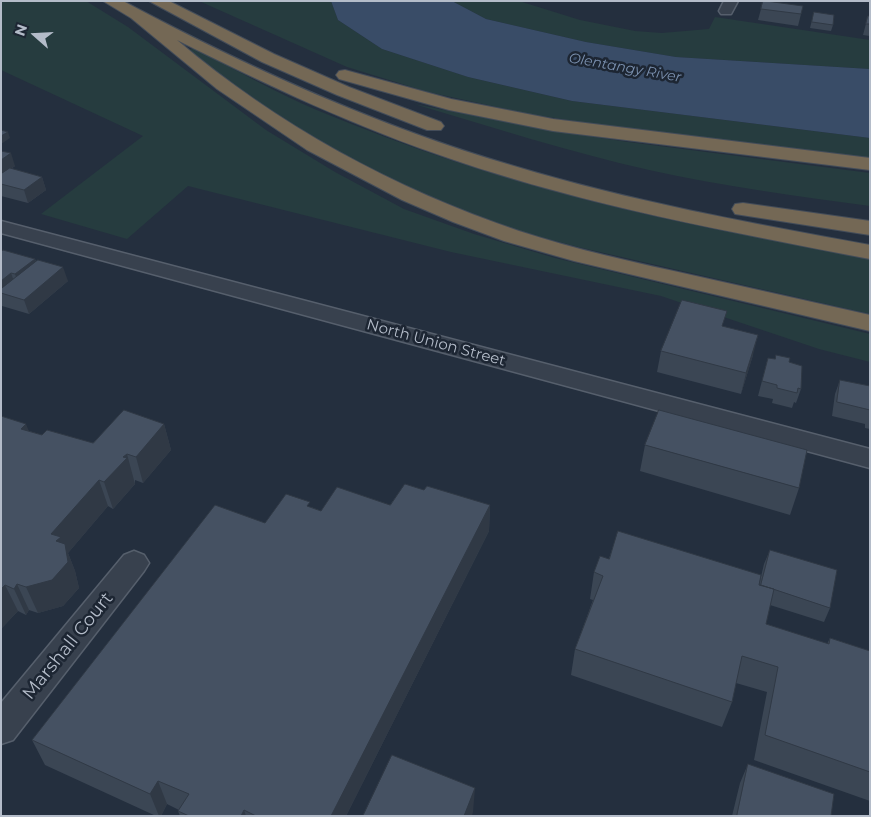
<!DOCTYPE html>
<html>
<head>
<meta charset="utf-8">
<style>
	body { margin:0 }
	#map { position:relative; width:871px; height:817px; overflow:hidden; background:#242f3e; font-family:Montserrat,sans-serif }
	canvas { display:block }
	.frame { position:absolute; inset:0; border:2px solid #b4bcc9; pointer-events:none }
	.north { position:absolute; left:10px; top:10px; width:50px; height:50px; -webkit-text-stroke:4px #1d2633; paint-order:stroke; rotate:289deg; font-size:14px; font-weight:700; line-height:20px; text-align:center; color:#b4bcc9 }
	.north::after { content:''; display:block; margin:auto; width:18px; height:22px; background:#b4bcc9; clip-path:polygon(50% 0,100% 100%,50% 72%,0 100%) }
</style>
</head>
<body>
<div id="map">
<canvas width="871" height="817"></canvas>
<div class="frame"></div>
<div class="north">N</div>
</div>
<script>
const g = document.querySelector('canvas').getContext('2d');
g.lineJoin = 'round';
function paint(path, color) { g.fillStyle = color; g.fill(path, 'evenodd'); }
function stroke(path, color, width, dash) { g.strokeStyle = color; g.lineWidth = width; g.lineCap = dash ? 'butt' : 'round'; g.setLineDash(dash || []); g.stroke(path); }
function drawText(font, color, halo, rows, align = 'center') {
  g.font = font + ' Montserrat,sans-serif'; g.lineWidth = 5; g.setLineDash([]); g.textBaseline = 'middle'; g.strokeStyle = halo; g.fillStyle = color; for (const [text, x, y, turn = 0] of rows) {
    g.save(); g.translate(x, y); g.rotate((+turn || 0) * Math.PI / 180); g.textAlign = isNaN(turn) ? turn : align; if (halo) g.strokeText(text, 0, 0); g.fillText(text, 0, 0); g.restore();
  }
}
paint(new Path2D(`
	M1,1H86L128,27L266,130L335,172L404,209L474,234L555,258L870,334V362L819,349L661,296L451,252L188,186L127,239L41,214L143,136L1,70Z
	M199,1H331L338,20L382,49L468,77L572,101L870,138V158L600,125L529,114L428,92L347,67Z
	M452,1H519L580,20L635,31L662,33L709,29L715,17L870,40V69L676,57L586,42L486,19Z
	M194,48C235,69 276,93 319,111C494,184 682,229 870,255V314L578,247L503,227L431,199L302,134L186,51Z
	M414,104L541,129L628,142L870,173V206C796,196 721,186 649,170C569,152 492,127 414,104Z`), '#263c3f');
paint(new Path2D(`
	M331,1H452L486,19L586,42L676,57L870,69V138L572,101L468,77L382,49L338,20Z`), '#394c67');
const street = new Path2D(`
	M724,1H738L731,14H721L719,11Z
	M1,221L870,449V468L1,233Z
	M134,551L144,555L149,563L144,571L13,740L1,744V703L124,555Z`);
const highway = new Path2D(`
	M103,1H123C247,67 379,127 514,166C630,201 750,223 870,245V259C730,232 589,206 454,160C358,128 267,85 177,40C277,125 395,189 519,231C577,250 637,263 696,276C754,289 812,302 870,315V331L574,261L504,241L453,222L402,200L307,150L217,89L131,18Z
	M149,1H169L274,54L349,87L441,122L444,126L441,130H427L337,95L262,62Z
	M345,70L451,99L553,119L870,158V170L553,131L449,110L339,79L336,75L339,71Z
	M743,203L870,221V235L735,214L732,209L735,204Z`);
stroke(street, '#565f6c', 3);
stroke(highway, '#434c59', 2);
paint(street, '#38414e');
paint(highway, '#746855');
paint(new Path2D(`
	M803,6L798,26L758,20L761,9Z
	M814,12L833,25L831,31L810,28Z
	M868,16H870V36L863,35Z
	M1,151L15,166L11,169L42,177L46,190L28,203L1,196Z
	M1,252L35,259L36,261L68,281L29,314L2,306L1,303Z
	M723,326L753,355L741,394L657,372L661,351Z
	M768,358L789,362L801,389L796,403L794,402L792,408L772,403L773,399L758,396Z
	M840,380L870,386V429L865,428V424L832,416L835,394Z
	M1,416L29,431L42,435L93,443L164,424L171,450L143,483L135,480V484L113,509L108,506L68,553L75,571L79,588L63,606L38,613L29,610L26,615L18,611L1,629Z
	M645,445L799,488L790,515L640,471Z
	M424,490L490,505L489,531L346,816H180L178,811L179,810L167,804L161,816H156L45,765L32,740L265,523L311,507L321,511L390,505Z
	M770,550L830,608L824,622L770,605L766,624L827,644L830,638L870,651V801L754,760L767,692L736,683L732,702L722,727L571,675L575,649L593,600L590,599L594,572L609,559L759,585L764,564Z
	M748,764L831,816H732L740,783Z`), '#3b4654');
paint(new Path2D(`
	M8,132L10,138L1,144V136Z
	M11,153L15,166L1,175V160Z
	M42,177L46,190L28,203L24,190Z
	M35,259L39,272L20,288L15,274Z
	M63,267L68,281L29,314L24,300Z
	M11,273L16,287L1,293V281Z
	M758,335L753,355L741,394L746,373Z
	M26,424L37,451L21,429Z
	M164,424L171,450L143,483L136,457Z
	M127,454L135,484L113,509L104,482L123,457Z
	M99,480L108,506L68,553L75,571L79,588L63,606L38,613L26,587L51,534Z
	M490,505L489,531L346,816H331Z
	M17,584L29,610L26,615L14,589Z
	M5,585L18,611L1,629V589Z
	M158,781L167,804L161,816H159L150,794Z
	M475,788L473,812L472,816H464Z
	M244,810L246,816H241Z`), '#303945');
const building = new Path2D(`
	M763,1H766L803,6L801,14L761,9Z
	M814,12L834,15L833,25L812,22Z
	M868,16H870V24H866Z
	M1,130L8,132L1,136Z
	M1,151L11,153L1,160Z
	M10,168L42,177L24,190L1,184V174Z
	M3,250L35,259L15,274L11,273L1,281V252Z
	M38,260L63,267L24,300L1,293V289Z
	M682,300L727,311L722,326L758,335L746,373L661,351Z
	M776,355L790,358L789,362L802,366L801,389L798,388L797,393L777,388V385L762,381L768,358L775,359Z
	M840,380L870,386V410L837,402Z
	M124,410L164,424L136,457L127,454L123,457L127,458L104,482L99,480L51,534L61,537L56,541L65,544L68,562L52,580L26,587L17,584L14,589L5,585L1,589V416L26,424L21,429L42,435L47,430L93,443Z
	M659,410L807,450L799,488L645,445Z
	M405,484L424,490L427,486L490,505L331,816H256L244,810L241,816H189L178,811L189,794L158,781L150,794L32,740L215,505L265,523L286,494L310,502L307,506L321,511L337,487L390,505Z
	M618,531L761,575L759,585L774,589L766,624L829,644L830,638L870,651V772L765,735L778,667L742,656L732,702L575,649L603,576L594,572L600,556L609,559Z
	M770,550L837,570L830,608L761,585Z
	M392,755L475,788L464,816H363Z
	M748,764L834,794L831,816H737Z`);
paint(building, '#455162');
stroke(building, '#303945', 1);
drawText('italic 14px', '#7c92b1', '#1d2633', [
	["Olentangy River",625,68,10]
]);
drawText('15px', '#b4bcc9', '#1d2633', [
	["North Union Street",436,343,15]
]);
drawText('18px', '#b4bcc9', '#1d2633', [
	["Marshall Court",68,646,-51]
]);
</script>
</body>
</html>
